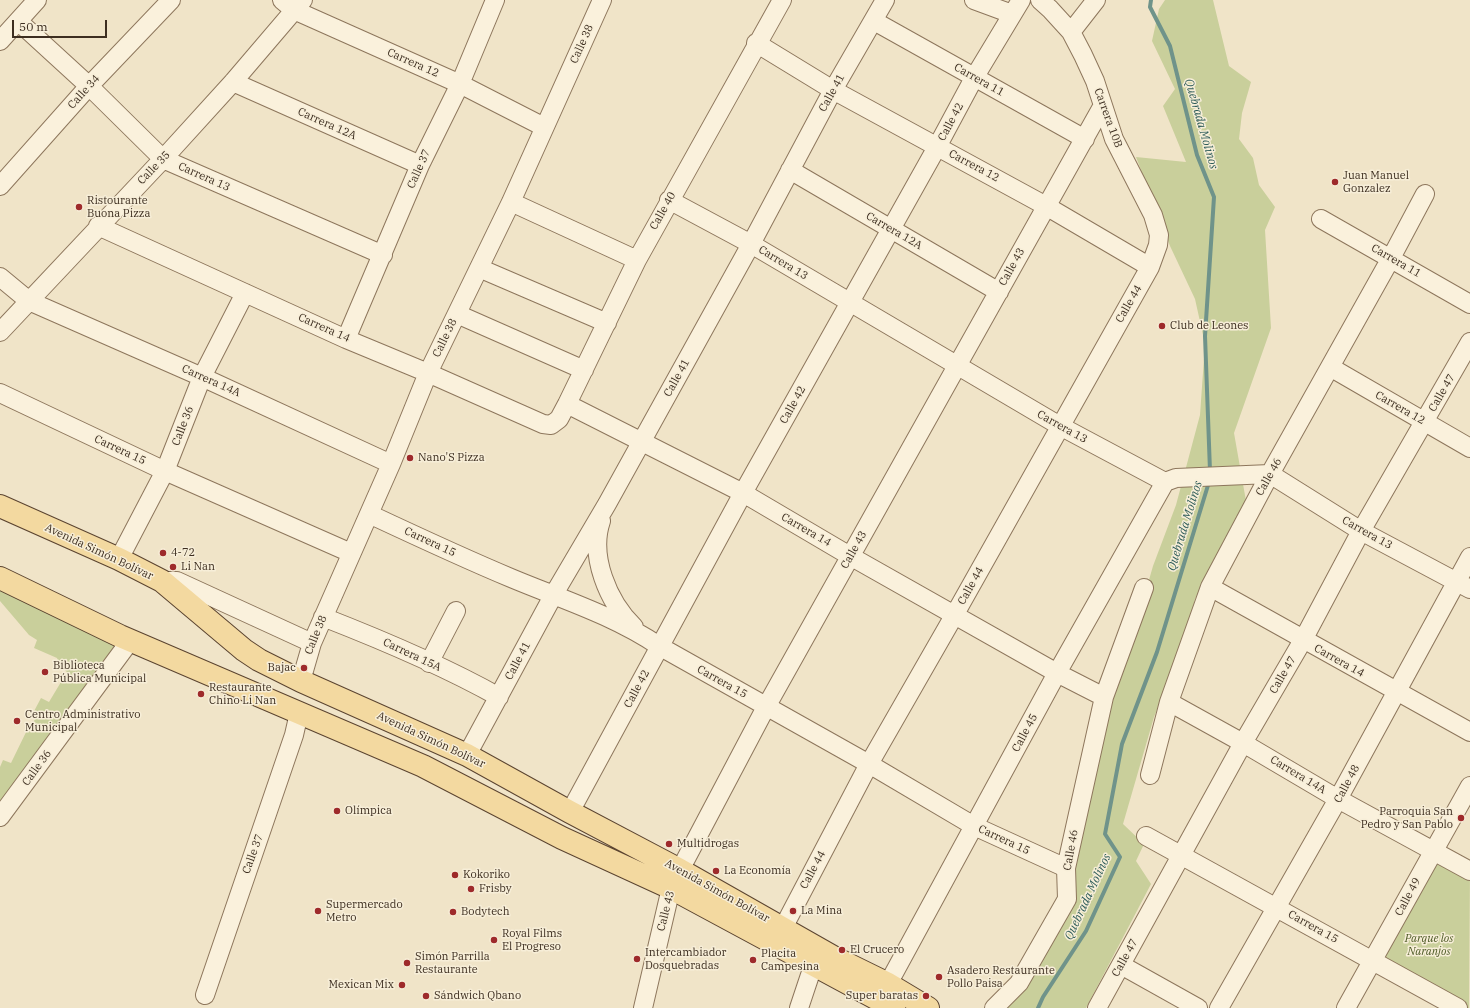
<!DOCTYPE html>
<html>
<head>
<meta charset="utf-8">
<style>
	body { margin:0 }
	#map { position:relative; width:1470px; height:1008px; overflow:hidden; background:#f0e4c8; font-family:"IBM Plex Serif",serif }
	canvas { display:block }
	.scale { position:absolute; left:12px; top:20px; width:95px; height:18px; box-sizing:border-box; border:2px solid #3d2e20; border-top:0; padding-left:5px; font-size:12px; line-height:14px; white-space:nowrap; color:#3d2e20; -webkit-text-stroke:3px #f7eed8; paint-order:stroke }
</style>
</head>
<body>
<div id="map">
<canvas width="1470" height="1008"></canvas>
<div class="scale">50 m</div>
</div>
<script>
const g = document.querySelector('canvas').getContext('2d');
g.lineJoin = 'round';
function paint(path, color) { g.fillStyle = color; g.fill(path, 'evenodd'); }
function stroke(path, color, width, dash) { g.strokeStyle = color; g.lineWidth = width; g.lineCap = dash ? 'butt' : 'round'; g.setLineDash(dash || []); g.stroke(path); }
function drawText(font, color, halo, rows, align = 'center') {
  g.font = font + ' "IBM Plex Serif",serif'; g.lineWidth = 3; g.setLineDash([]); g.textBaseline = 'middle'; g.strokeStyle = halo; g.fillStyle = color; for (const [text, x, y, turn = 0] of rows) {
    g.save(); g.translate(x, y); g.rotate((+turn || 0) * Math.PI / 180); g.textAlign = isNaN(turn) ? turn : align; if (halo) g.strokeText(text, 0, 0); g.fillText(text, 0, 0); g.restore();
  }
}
paint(new Path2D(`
	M1165,0H1213L1229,66L1251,82L1242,113L1239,139L1253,158L1259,185L1275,207L1265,230L1271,328L1234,433L1246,501L1195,599L1187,634L1154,717L1123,824L1144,844L1136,861L1151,884L1086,1008H1005L1073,870L1107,714L1126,660L1153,566L1176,505L1200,415L1205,344L1195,299L1170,246L1136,157L1186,162L1163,106L1175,89L1152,41L1159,9Z
	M0,578L130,641L0,811V767L3,760L11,763L30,724L32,725L36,717L32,715L41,698L49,702L67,672L60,666L57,658L34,648L37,640L29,635L0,601Z
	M1433,850L1470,871L1469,1008H1458L1374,961Z`), '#c9cf9b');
stroke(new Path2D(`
	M1151,0L1150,7L1170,46L1197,155L1214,197L1205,336L1210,471
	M1038,1008L1043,997L1086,931L1120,857L1105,834L1122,744L1157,652L1209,482`), '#6f938a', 4);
const minor = new Path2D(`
	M282,0L294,10L460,84L544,127
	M974,0L1012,14
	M18,21L89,86L163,159L383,255
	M874,21L1085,139
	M1071,32L1096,0
	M0,41L37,0
	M756,43L833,90L1046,206L1150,267
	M233,82L420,165
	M790,170L999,292
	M0,186L89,86L171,0
	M669,200L751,244L1060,426L1165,482L1176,478L1270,474L1361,531L1470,589
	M511,202L637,260
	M1321,219L1470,304
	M98,226L346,339L428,373L543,424L551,425L559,419L567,404L637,260L782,0
	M479,268L607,323
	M0,277L29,301L202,377L391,464
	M457,314L584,370
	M0,332L163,159L233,82L303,0
	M346,339L420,165L460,84L495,0
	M1330,367L1470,448
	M0,393L165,471L351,553
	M567,404L743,493L850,556L1057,673L1104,697
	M369,514C416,536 463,558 511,578C561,599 613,615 659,646L869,764L974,826L1066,868
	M601,521C589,556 608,602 634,627
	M119,559L165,471L202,377L245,293
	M162,581H177L312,643
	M1210,587L1470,732
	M323,617C382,640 444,666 499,697
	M429,663L456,611
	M301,681L312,643L391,464L428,373L511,202L602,0
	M1169,702L1243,743L1338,799L1470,871
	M467,755L554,594L607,504L751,244L833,90L885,0
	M1150,775L1169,702L1210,587L1270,474L1391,258L1425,194
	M570,812L743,493L937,147L974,78L1021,0
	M0,817L130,641
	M1146,836L1458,1008
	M783,928L869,764L955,614L1150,267L1158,245L1159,235L1153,215L1114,139L1095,81L1083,55L1071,32L1050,9L1040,0
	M1121,965L1198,1008
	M888,984L1057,673L1165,482
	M205,995L294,735L299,713
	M643,1008L671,888L680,870L766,707L1102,107
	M799,1008L813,966
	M994,1008L1019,983L1067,899L1066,868L1104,697L1144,588
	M1097,1008L1243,743L1303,640L1361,531L1470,342
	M1219,1008L1338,799L1470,557
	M1346,1008L1470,786`);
const major = new Path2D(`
	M0,506L119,559L162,581L244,650L259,660L301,681L467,755L570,812L680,870L835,958L888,984L928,1008
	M0,578L120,636L423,766L562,838L671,888L894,1008`);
stroke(minor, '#8d765c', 20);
stroke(major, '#5b4430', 24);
stroke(minor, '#faf1dc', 18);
stroke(major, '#f3d9a0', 22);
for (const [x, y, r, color] of [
	[1335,182,4,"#9e2a2b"],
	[79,207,4,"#9e2a2b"],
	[1162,326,4,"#9e2a2b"],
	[410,458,4,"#9e2a2b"],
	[163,553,4,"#9e2a2b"],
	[173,567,4,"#9e2a2b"],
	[304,668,4,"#9e2a2b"],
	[45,672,4,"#9e2a2b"],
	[201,694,4,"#9e2a2b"],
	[17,721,4,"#9e2a2b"],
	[337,811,4,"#9e2a2b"],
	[1461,818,4,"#9e2a2b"],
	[669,844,4,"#9e2a2b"],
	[716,871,4,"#9e2a2b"],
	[455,875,4,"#9e2a2b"],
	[471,889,4,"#9e2a2b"],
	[318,911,4,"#9e2a2b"],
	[793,911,4,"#9e2a2b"],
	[453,912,4,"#9e2a2b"],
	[494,940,4,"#9e2a2b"],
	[842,950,4,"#9e2a2b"],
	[637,959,4,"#9e2a2b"],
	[753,960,4,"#9e2a2b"],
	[407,963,4,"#9e2a2b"],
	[939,977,4,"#9e2a2b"],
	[402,985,4,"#9e2a2b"],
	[426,996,4,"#9e2a2b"],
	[926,996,4,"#9e2a2b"]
]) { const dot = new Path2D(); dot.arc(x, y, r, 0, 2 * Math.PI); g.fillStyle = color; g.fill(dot); stroke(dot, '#f7eed8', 1.5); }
drawText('11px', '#3d2e20', '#f7eed8', [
	["Calle 38",582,44,-66],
	["Carrera 12",413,63,24],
	["Carrera 11",979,80,29],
	["Calle 34",84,92,-48],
	["Calle 41",832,93,-61],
	["Carrera 10B",1108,118,70],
	["Calle 42",951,122,-62],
	["Carrera 12A",327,124,24],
	["Carrera 12",974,166,28],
	["Calle 35",154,168,-46],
	["Calle 37",419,169,-66],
	["Carrera 13",204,177,24],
	["Calle 40",663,211,-61],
	["Carrera 12A",894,231,30],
	["Carrera 11",1396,261,30],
	["Carrera 13",783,263,31],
	["Calle 43",1012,267,-61],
	["Calle 44",1129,304,-60],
	["Carrera 14",324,328,24],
	["Calle 38",445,338,-64],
	["Calle 41",677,378,-61],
	["Carrera 14A",211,381,24],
	["Calle 47",1442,393,-60],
	["Calle 42",793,405,-61],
	["Carrera 12",1400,408,30],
	["Calle 36",183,426,-69],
	["Carrera 13",1062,427,29],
	["Carrera 15",120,450,25],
	["Calle 46",1269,477,-61],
	["Carrera 14",806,530,30],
	["Carrera 13",1367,533,29],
	["Carrera 15",430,542,25],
	["Calle 43",854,550,-61],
	["Avenida Simón Bolívar",99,552,25],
	["Calle 44",971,586,-61],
	["Calle 38",316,635,-68],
	["Carrera 15A",412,655,25],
	["Calle 41",518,661,-62],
	["Carrera 14",1339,661,29],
	["Calle 47",1283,675,-60],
	["Carrera 15",722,682,29],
	["Calle 42",637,689,-62],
	["Calle 45",1025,733,-62],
	["Avenida Simón Bolívar",431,740,25],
	["Calle 36",37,768,-54],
	["Carrera 14A",1298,775,31],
	["Calle 48",1347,784,-62],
	["Carrera 15",1004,840,25],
	["Calle 46",1071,850,-80],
	["Calle 37",253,854,-70],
	["Calle 44",813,870,-62],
	["Avenida Simón Bolívar",717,891,29],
	["Calle 49",1408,897,-62],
	["Calle 43",666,911,-76],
	["Carrera 15",1313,927,29],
	["Calle 47",1125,958,-61]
]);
drawText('11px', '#3d2e20', '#f7eed8', [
	["Juan Manuel",1343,176],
	["Gonzalez",1343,189],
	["Ristourante",87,201],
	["Buona Pizza",87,214],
	["Club de Leones",1170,326],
	["Nano'S Pizza",418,458],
	["4-72",171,553],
	["Li Nan",181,567],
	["Biblioteca",53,666],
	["Pública Municipal",53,679],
	["Bajac",296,668,"right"],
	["Restaurante",209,688],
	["Chino Li Nan",209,701],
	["Centro Administrativo",25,715],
	["Municipal",25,728],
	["Olímpica",345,811],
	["Parroquia San",1453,812,"right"],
	["Pedro y San Pablo",1453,825,"right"],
	["Multidrogas",677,844],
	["La Economía",724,871],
	["Kokoriko",463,875],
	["Frisby",479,889],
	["Supermercado",326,905],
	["Metro",326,918],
	["La Mina",801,911],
	["Bodytech",461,912],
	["Royal Films",502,934],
	["El Progreso",502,947],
	["El Crucero",850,950],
	["Intercambiador",645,953],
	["Dosquebradas",645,966],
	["Placita",761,954],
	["Campesina",761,967],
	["Simón Parrilla",415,957],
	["Restaurante",415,970],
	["Asadero Restaurante",947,971],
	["Pollo Paisa",947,984],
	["Mexican Mix",394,985,"right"],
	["Sándwich Qbano",434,996],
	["Super baratas",918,996,"right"]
], 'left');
drawText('italic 11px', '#4d5a26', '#f7eed8', [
	["Parque los",1429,939],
	["Naranjos",1429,952]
]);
drawText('italic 12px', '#2f5d5a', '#f7eed8', [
	["Quebrada Molinos",1201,124,74],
	["Quebrada Molinos",1185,526,-73],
	["Quebrada Molinos",1088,897,-65]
]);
</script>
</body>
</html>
